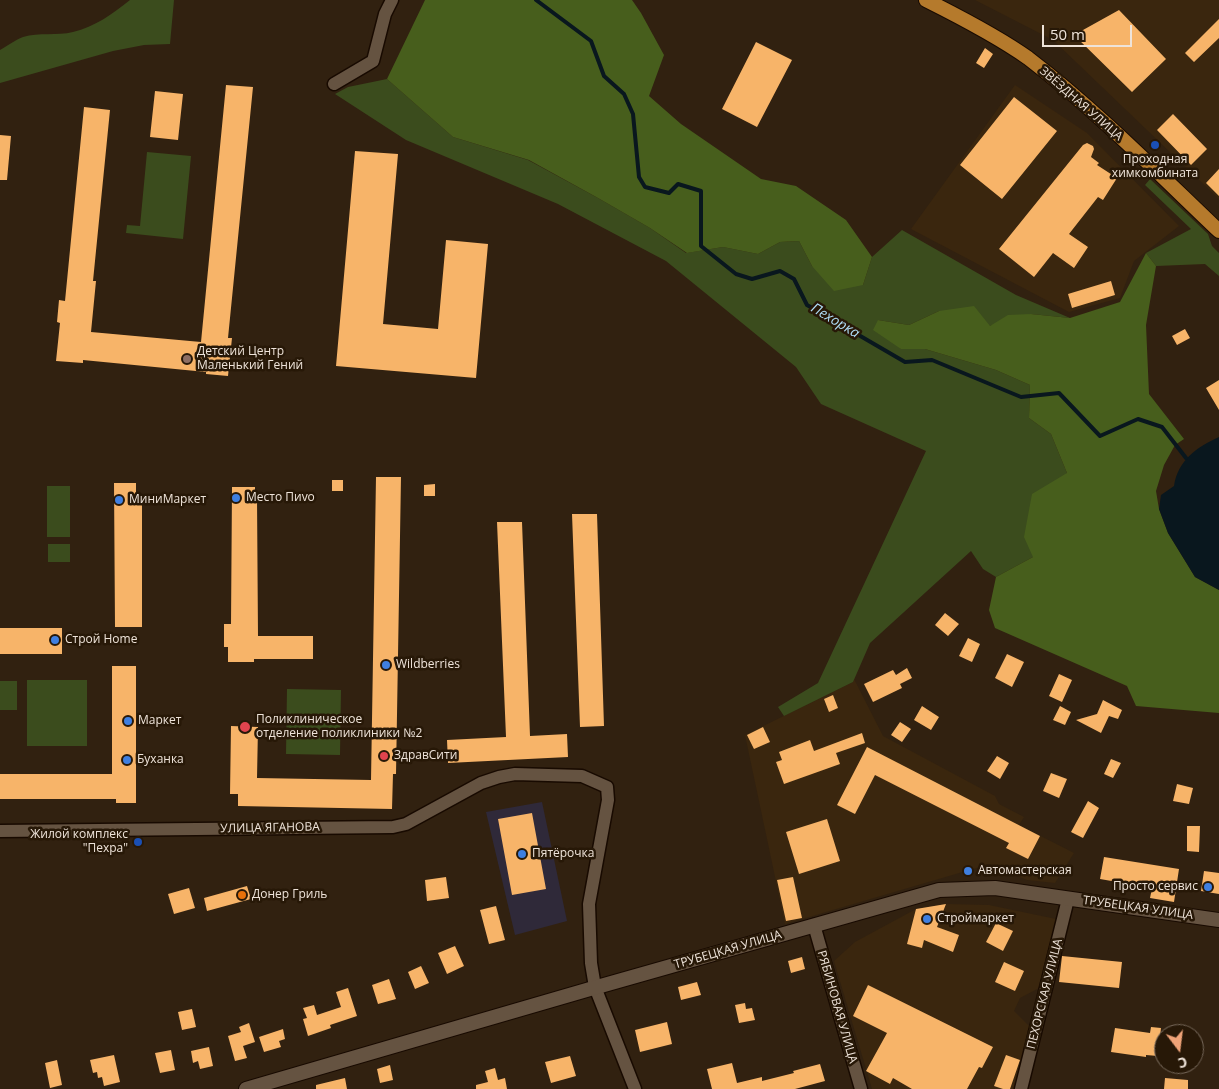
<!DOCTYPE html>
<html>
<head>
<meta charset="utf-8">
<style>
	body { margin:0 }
	#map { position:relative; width:1219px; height:1089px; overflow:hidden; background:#312110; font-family:"Open Sans",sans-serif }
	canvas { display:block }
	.north { position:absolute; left:1154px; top:1024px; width:50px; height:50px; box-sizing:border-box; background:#271807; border:1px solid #77695b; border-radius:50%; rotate:165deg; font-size:14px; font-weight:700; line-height:20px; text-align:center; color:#eee3d9 }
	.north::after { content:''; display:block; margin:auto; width:18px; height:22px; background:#efa378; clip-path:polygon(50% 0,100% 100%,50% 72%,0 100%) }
	.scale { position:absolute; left:1042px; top:25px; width:90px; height:22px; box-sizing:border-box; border:2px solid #eee3d9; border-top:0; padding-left:6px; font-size:15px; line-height:18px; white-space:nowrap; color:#eee3d9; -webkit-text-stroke:4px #271807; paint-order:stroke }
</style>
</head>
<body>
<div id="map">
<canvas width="1219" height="1089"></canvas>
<div class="north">С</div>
<div class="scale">50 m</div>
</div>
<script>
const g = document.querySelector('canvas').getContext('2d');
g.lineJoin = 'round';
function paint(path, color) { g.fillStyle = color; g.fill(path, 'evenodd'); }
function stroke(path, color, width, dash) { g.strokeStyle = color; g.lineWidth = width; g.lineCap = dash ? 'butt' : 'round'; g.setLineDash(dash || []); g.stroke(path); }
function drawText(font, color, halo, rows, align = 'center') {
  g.font = font + ' "Open Sans",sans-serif'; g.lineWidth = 5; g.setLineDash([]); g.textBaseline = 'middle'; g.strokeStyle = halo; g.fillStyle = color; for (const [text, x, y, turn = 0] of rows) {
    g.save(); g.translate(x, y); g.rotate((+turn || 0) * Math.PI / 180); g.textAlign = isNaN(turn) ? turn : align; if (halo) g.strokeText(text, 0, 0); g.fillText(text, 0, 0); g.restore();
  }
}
paint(new Path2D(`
	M542,802L567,921L515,935L486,812Z`), '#2f2939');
paint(new Path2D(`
	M975,0H1219V199L1053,40Z
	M1015,85L1087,133L1179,226L1134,261L1120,298L1069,312L911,229Z
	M854,679L883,736L995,796L999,804L1024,817L1019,825L1074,853L1055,883L1027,880L990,864L785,924L745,735L853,682Z
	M946,904L989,905L1056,919L1039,988L1020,998L1014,1011L1031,1028L1016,1089H872L834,961L855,942L916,909Z`), '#3a260e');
paint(new Path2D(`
	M130,0H174L170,44L144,45L113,51L0,83V50C7,46 15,40 23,37C39,32 57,36 73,32C95,27 112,14 130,0Z
	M387,79L453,137L528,160L598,198L650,228L686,253L723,247L758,254L780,242L799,241L812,266L863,285L872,257L902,230L1016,295L1070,318L1031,314L990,326L939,311L909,325L878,320L901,349H925L996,370L1030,385L1029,418L1051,434L1067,473L1033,557L996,577L983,569L971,551L870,643L853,682L784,716L778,707L818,683L926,451L821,404L796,367L666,261L558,204L406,140L335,94L348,87Z
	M147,152L191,156L183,239L126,233L127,225L140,226Z
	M1150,179L1208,234L1212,246L1219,253V276L1205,264L1156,266L1146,253L1191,229L1145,185Z
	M47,486H70V537H47Z
	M48,544H70V562H48Z
	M27,680H87V746H27Z
	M0,681H17V710H0Z
	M287,689L341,690L340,755L286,754Z`), '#3b4c1d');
paint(new Path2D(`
	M425,0H632L641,13L664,55L649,96L681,124L761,179L796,186L846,220L872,257L863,285L834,291L812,266L799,241L780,242L758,254L723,247L687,253L650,228L598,198L529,160L453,137L387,79Z
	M1146,253L1156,266L1146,325L1149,394L1184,439L1175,445L1164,465L1156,491L1159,509L1168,533L1195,577L1219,590V713L1136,706L1127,686L995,628L989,610L996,577L1033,557L1024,537L1032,494L1067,473L1051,434L1029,418L1030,385L996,370L925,349H901L873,330L878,320L909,325L939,311L974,306L990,326L1008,315L1031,314L1070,318L1120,302Z`), '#475e1c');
paint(new Path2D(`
	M1219,437V590L1195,577L1168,533L1159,509L1161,495L1174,486C1178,460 1197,447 1219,437Z`), '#09171e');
stroke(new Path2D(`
	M536,0L591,41L604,76L624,94L633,114L639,177L645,187L669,193L678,184L701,191V246L736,274L752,279L780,271L794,279L807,305L905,362L932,360L1021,397L1059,393L1100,436L1138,419L1162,427L1186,458`), '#09171e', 4);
paint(new Path2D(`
	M1119,10L1166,59L1132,92L1074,35Z
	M1219,19V38L1194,62L1185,53Z
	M756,42L792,60L757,127L722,109Z
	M985,48L993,54L984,68L976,63Z
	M226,85L253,87L228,338H232L228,376L206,374V372L83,360V363L56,361L60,323L57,322L59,300L65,301L84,107L110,110L93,281H96L91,332L201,342Z
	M155,91L183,94L178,140L150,137Z
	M1014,97L1057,131L1002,199L960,165Z
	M1173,114L1207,149L1191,165L1157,130Z
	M0,135L11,136L7,180H0Z
	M1087,143L1093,146L1094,149L1091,157L1099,163L1097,165L1117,178L1103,200L1098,197L1069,234L1088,247L1074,268L1053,253L1034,277L999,249L1083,145Z
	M355,151L398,154L383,324L438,329L446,240L488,244L476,378L336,366Z
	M1219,169V196L1206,183Z
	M1111,281L1115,295L1072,308L1068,294Z
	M1185,329L1190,338L1177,345L1172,336Z
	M1219,380V410L1206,388Z
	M376,477H401L396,774H393L392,809L238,806V794H230L231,726L258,727L257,778L371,780Z
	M332,480H343V491H332Z
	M114,483H136V500H142V627H115Z
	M435,484V496H424V485Z
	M232,487H255V498H257L258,636H313V659H254V662H228V647H224V624H231Z
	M572,514H597L604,726L580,727Z
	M497,522H522L530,736L567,734L568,757L448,763L447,740L506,737Z
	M945,613L959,624L948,636L935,625Z
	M0,628H62V654H0Z
	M968,638L980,644L972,662L959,656Z
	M1007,654L1024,662L1012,687L995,678Z
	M112,666H136V803H116V799H0V774H112Z
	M907,668L912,678L900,684L902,688L873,702L864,684L893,670L896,675Z
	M1059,674L1072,680L1062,702L1049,696Z
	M833,695L838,708L829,712L824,699Z
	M1103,700L1122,710L1118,719L1109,716L1101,733L1076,720L1097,714Z
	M922,706L939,717L931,730L914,720Z
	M1060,706L1071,712L1065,725L1053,720Z
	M900,722L911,729L902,742L891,735Z
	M763,727L770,742L754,749L747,735Z
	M862,733L865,743L836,753L840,764L784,784L776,762L782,760L779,752L810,740L814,751Z
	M867,747L1040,836L1028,859L1006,848L1009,843L875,775L855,814L837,805Z
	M997,756L1009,763L1000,779L987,771Z
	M1111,759L1121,763L1113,778L1104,774Z
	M1051,773L1067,779L1059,798L1043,791Z
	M1177,784L1193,788L1189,804L1173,801Z
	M1088,801L1099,808L1083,838L1071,832Z
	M532,813L546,889L512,895L498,819Z
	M827,819L840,861L799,874L786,832Z
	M1187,826H1200L1199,852L1187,851Z
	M1104,857L1179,869L1174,902L1150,898L1152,888L1100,879Z
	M1204,871L1219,873V894L1201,891Z
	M446,877L449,898L427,901L425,880Z
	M793,877L802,918L786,921L777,880Z
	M247,886L251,899L207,911L204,898Z
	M189,888L195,908L174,914L168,894Z
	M946,904L937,927L959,935L953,952L924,940L922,948L907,944L916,909Z
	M496,906L505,940L489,944L480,910Z
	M996,923L1013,931L1003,951L986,942Z
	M455,946L464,966L447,974L438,953Z
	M1062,956L1122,962L1119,988L1059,982Z
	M802,957L805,969L791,973L788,961Z
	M1004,962L1024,971L1015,991L995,982Z
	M421,966L429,983L415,989L408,972Z
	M389,979L396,999L378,1004L372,985Z
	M697,982L701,995L681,1000L678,987Z
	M868,985L993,1047L982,1068L979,1067L967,1089H912L893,1078L890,1084L866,1071L887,1033L853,1016Z
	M348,988L357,1016L330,1025L331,1028L308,1036L303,1019L307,1018L303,1008L314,1005L317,1015L341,1007L336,992Z
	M745,1003L746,1009L752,1008L755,1020L739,1023L735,1005Z
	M192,1009L196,1027L182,1030L178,1012Z
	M667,1022L672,1044L640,1052L635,1030Z
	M249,1023L255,1042L243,1046L247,1058L235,1061L228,1036L241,1032L239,1027Z
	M1151,1027L1161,1028L1158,1056L1146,1055V1057L1111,1052L1115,1028L1150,1033Z
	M283,1029L285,1039L279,1041L281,1047L264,1052L259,1037Z
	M209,1047L213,1066L200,1069L198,1061L193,1063L191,1051Z
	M171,1050L175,1070L160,1073L155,1053Z
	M114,1055L120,1082L104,1086L102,1077L98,1078L97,1072L93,1073L90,1060Z
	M1006,1055L1020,1060L1010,1089H1003L994,1086Z
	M570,1056L576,1076L551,1083L545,1062Z
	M57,1060L62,1085L50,1088L45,1063Z
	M732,1063L737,1083L762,1077V1081L794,1073L793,1071L820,1064L825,1081L795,1089H712L707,1069Z
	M390,1065L393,1080L380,1083L377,1069Z
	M495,1068L498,1080L505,1078L507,1089H476V1085L488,1082L485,1071Z
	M345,1078L347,1089H316V1085Z
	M1165,1078L1188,1080V1089H1164Z`), '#f7b469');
const minor = new Path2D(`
	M334,84L373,61L385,14L392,0
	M0,831L393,827L406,824L481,783L499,777L515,774L582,776L607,787L608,800L589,904L591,963L595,987L635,1089
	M814,925L861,1089
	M1021,1089L1068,899`);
const secondary = new Path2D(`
	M246,1089L590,989L939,890L995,888L1219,920`);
const primary = new Path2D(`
	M926,0C960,17 997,36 1028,58C1096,110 1157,172 1219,231`);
stroke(minor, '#180a00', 15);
stroke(secondary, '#180a00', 16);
stroke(primary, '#180a00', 16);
stroke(minor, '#655341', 12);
stroke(secondary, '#655341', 14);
stroke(primary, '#b57a2c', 14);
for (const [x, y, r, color] of [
	[1155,145,5,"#1a4fb4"],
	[187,359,5,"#8d6e63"],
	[236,498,5,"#3f7fe0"],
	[119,500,5,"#3f7fe0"],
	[55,640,5,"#3f7fe0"],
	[386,665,5,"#3f7fe0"],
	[128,721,5,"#3f7fe0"],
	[245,727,6,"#e0444e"],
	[384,756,5,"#e0444e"],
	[127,760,5,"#3f7fe0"],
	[138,842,5,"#1a4fb4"],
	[522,854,5,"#3f7fe0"],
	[968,871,5,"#3f7fe0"],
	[1208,887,5,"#3f7fe0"],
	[242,895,5,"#e8710a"],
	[927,919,5,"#3f7fe0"]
]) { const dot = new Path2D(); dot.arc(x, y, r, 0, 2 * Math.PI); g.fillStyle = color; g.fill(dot); stroke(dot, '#271807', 2); }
drawText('12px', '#eee3d9', '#271807', [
	["ЗВЁЗДНАЯ УЛИЦА",1081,104,41],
	["УЛИЦА ЯГАНОВА",270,828,-1],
	["ТРУБЕЦКАЯ УЛИЦА",1138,908,8],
	["ТРУБЕЦКАЯ УЛИЦА",728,950,-16],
	["ПЕХОРСКАЯ УЛИЦА",1045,994,-76],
	["РЯБИНОВАЯ УЛИЦА",837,1007,74]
]);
drawText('12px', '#eee3d9', '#271807', [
	["Проходная",1155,160,"center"],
	["химкомбината",1155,174,"center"],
	["Детский Центр",197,352],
	["Маленький Гений",197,366],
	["Место Пиvо",246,498],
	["МиниМаркет",129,500],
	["Строй Home",65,640],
	["Wildberries",396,665],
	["Поликлиническое",256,720],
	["отделение поликлиники №2",256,734],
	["Маркет",138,721],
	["ЗдравСити",394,756],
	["Буханка",137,760],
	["Жилой комплекс",128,835,"right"],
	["\"Пехра\"",128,849,"right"],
	["Пятёрочка",532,854],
	["Автомастерская",978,871],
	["Просто сервис",1198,887,"right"],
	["Донер Гриль",252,895],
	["Строймаркет",937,919]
], 'left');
drawText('italic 14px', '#b0def8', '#271807', [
	["Пехорка",835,321,31]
]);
</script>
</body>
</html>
